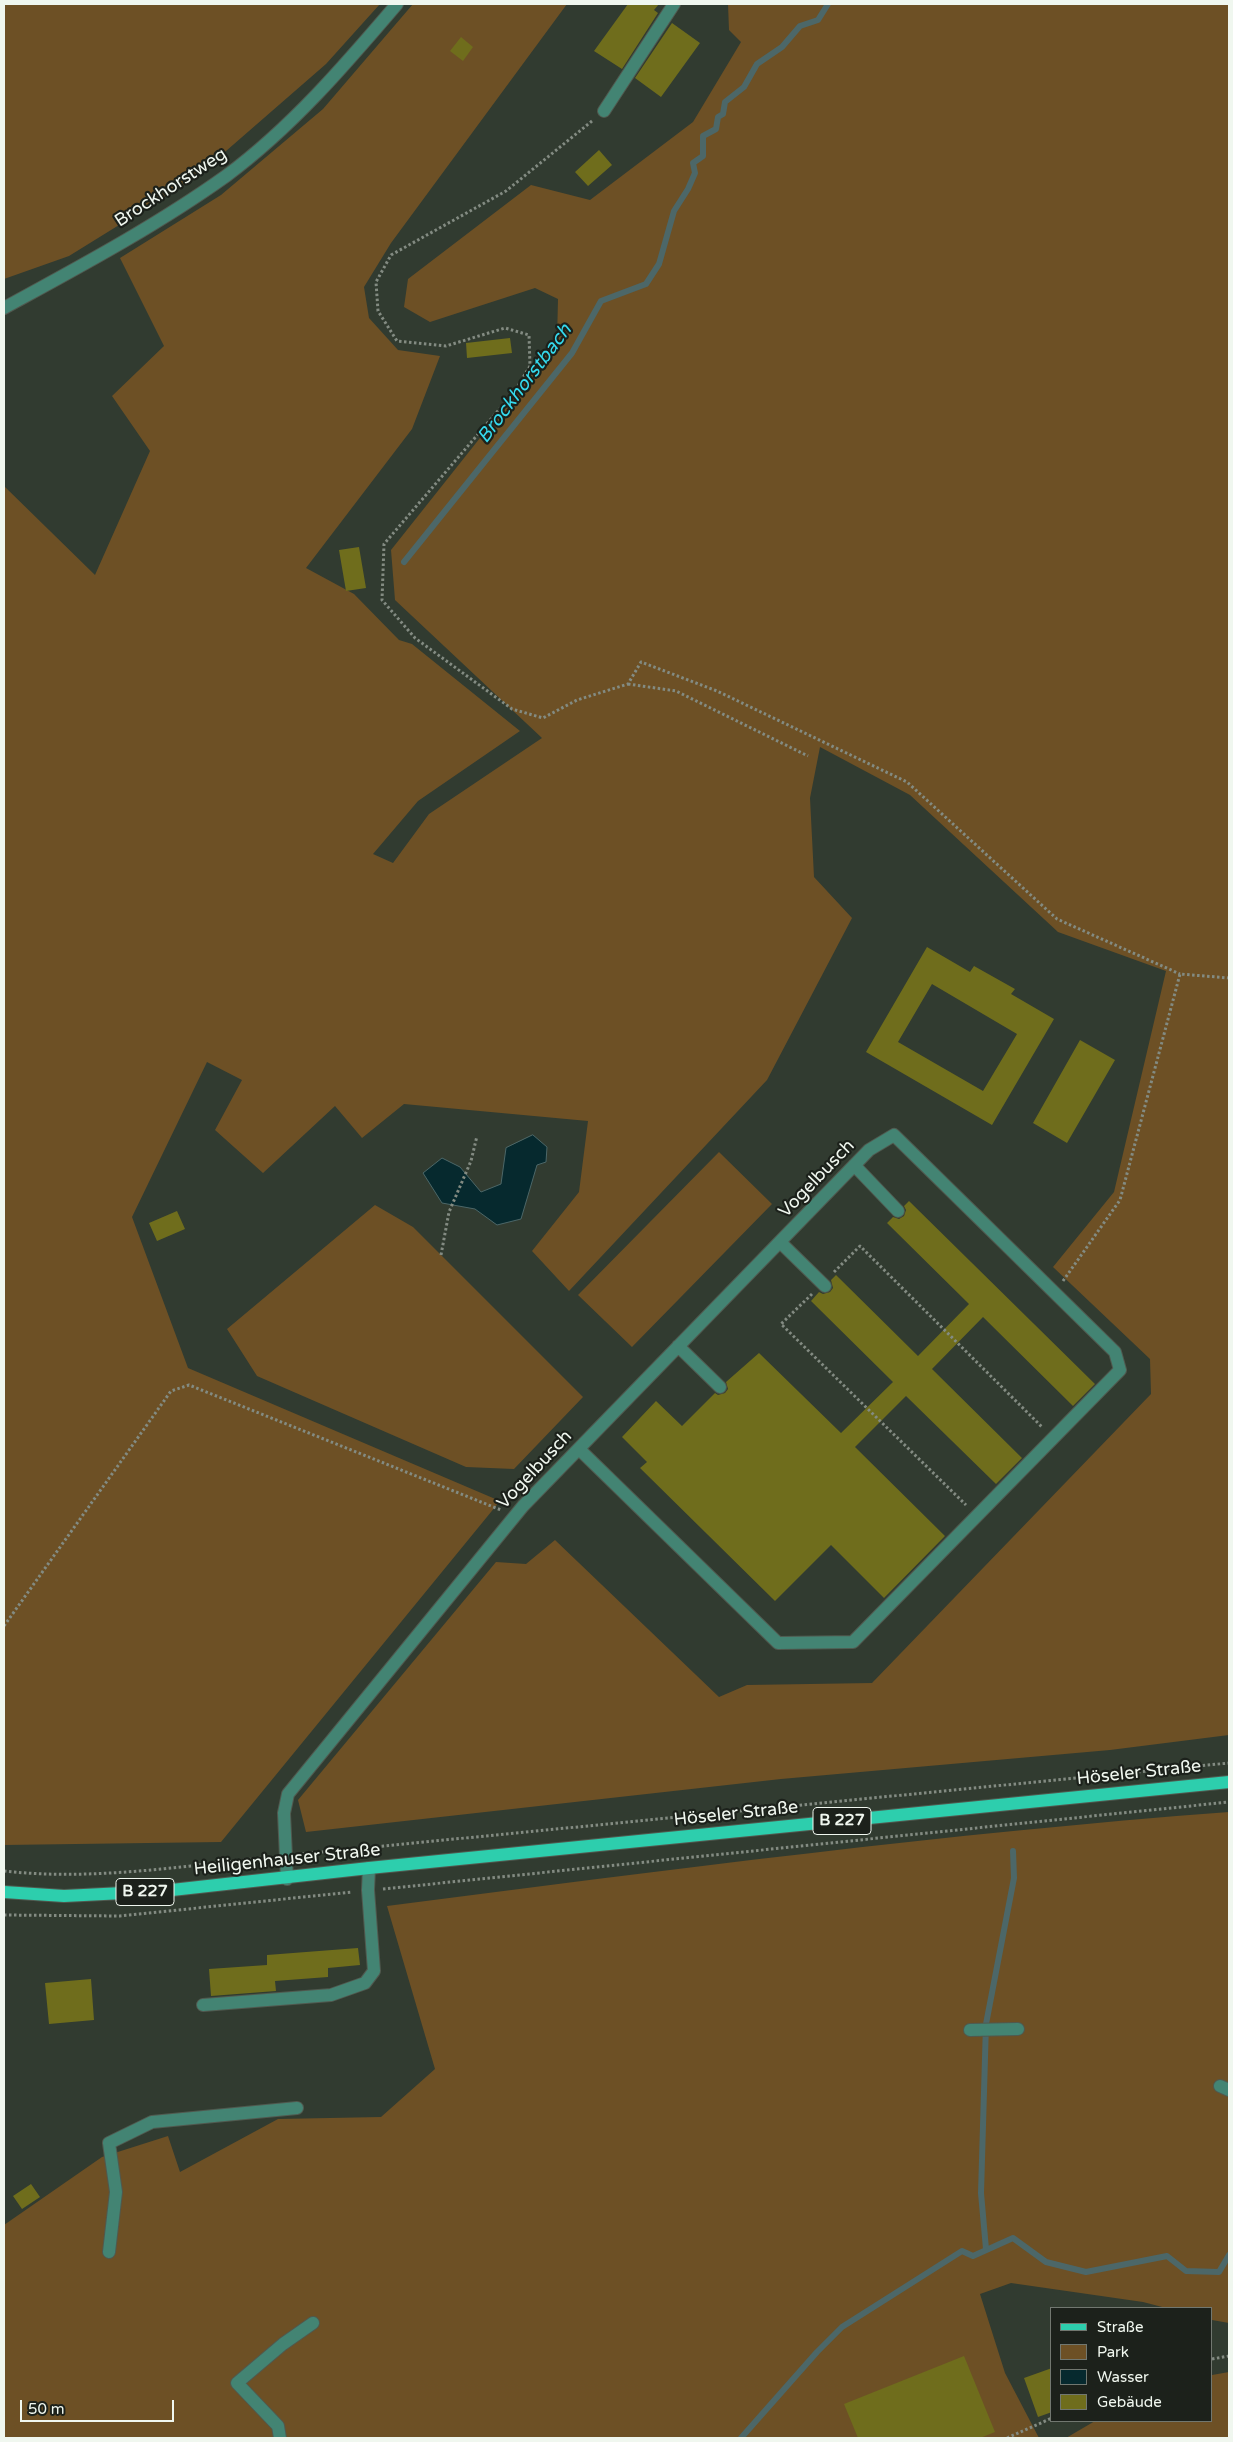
<!DOCTYPE html>
<html>
<head>
<meta charset="utf-8">
<style>
	body { margin:0 }
	#map { position:relative; width:1233px; height:2442px; overflow:hidden; background:#313b30; font-family:"Varela Round",sans-serif }
	canvas { display:block }
	.frame { position:absolute; inset:0; border:5px solid #f0f7ef; pointer-events:none }
	.legend { position:absolute; left:1050px; top:2307px; width:162px; height:115px; box-sizing:border-box; background:#1c211b; border:1px solid #717770; margin:0; padding:6px 9px; list-style:none; font-size:15px; color:#f0f7ef }
	.legend li { display:flex; align-items:center; gap:10px; height:25px }
	.legend b { width:25px; border:1px solid #717770 }
	.scale { position:absolute; left:20px; top:2400px; width:154px; height:22px; box-sizing:border-box; border:2px solid #f0f7ef; border-top:0; padding-left:6px; font-size:15px; line-height:18px; white-space:nowrap; color:#f0f7ef; -webkit-text-stroke:4px #1c211b; paint-order:stroke }
</style>
</head>
<body>
<div id="map">
<canvas width="1233" height="2442"></canvas>
<div class="frame"></div>
<ul class="legend">
<li><b style="height:6px;background:#2dcead"></b>Straße</li>
<li><b style="height:14px;background:#6d5025"></b>Park</li>
<li><b style="height:14px;background:#06292e"></b>Wasser</li>
<li><b style="height:14px;background:#6f6d1c"></b>Gebäude</li>
</ul>
<div class="scale">50 m</div>
</div>
<script>
const g = document.querySelector('canvas').getContext('2d');
g.lineJoin = 'round';
function paint(path, color) { g.fillStyle = color; g.fill(path, 'evenodd'); }
function stroke(path, color, width, dash) { g.strokeStyle = color; g.lineWidth = width; g.lineCap = dash ? 'butt' : 'round'; g.setLineDash(dash || []); g.stroke(path); }
function drawText(font, color, halo, rows, align = 'center') {
  g.font = font + ' "Varela Round",sans-serif'; g.lineWidth = 4.5; g.setLineDash([]); g.textBaseline = 'middle'; g.strokeStyle = halo; g.fillStyle = color; for (const [text, x, y, turn = 0] of rows) {
    g.save(); g.translate(x, y); g.rotate((+turn || 0) * Math.PI / 180); g.textAlign = isNaN(turn) ? turn : align; if (halo) g.strokeText(text, 0, 0); g.fillText(text, 0, 0); g.restore();
  }
}
paint(new Path2D(`
	M4,4H380L326,64L195,178L69,256L4,279Z
	M413,4H567L391,243L364,287L369,318L398,350L440,356L412,429L306,568L354,594L399,640L412,644L520,731L418,801L373,854L393,863L429,814L542,738L395,600L391,550L557,341L558,299L535,288L430,322L404,307L408,279L531,185L590,200L693,122L741,42L729,30L728,4H1229V1735L1110,1750L781,1779L306,1832L298,1800L496,1562L526,1564L555,1540L719,1697L747,1685L872,1683L1151,1394L1150,1359L1053,1267L1114,1192L1166,971L1058,932L910,795L820,747L810,798L814,877L852,918L767,1080L569,1291L532,1251L579,1192L588,1121L404,1104L362,1138L335,1106L263,1173L215,1130L242,1080L207,1062L132,1217L188,1368L500,1501L221,1842L4,1845V486L95,575L150,451L112,396L164,346L120,258L221,195L323,109Z
	M719,1152L772,1204L632,1347L578,1295Z
	M375,1205L413,1227L583,1397L514,1469L466,1467L257,1376L227,1329Z
	M1229,1812V2323L1212,2320V2308H1166L1143,2302L1011,2283L980,2294L1005,2373L1039,2438H4V2225L102,2157L168,2136L180,2172L278,2119L381,2117L435,2069L387,1906C667,1870 948,1833 1229,1812Z
	M1229,2372V2438H1066L1095,2421H1212V2375Z`), '#6d5025');
const water = new Path2D(`
	M533,1135L547,1147L546,1162L537,1165L521,1219L497,1225L475,1209L442,1203L423,1173L442,1158L460,1167L481,1192L501,1184L506,1148Z`);
paint(water, '#06292e');
stroke(water, '#4c6768', 1);
stroke(new Path2D(`
	M404,562L572,353L601,301L646,284L659,264L674,211L688,189L695,173L693,163L703,156V136L716,129L718,117L723,114L725,102L744,87L757,64L782,47L800,26L818,20L828,4
	M986,2249L981,2193L986,2024L1014,1878L1013,1851
	M741,2438L817,2352L842,2327L962,2251L973,2256L1013,2238L1046,2262L1086,2272L1167,2256L1186,2271L1219,2272L1229,2255`), '#4c6768', 6);
paint(new Path2D(`
	M628,4H659L654,10L658,13L622,69L594,51Z
	M672,23L700,43L661,97L635,78Z
	M461,37L473,47L463,61L450,51Z
	M599,150L612,165L588,186L575,172Z
	M510,338L512,353L467,358L466,343Z
	M359,547L366,588L346,591L339,550Z
	M927,947L970,972L974,966L1015,989L1011,994L1054,1019L992,1125L866,1052ZM932,984L1017,1034L983,1091L898,1042Z
	M1080,1040L1115,1060L1067,1143L1033,1123Z
	M909,1201L1095,1384L1073,1406L983,1317L932,1369L1022,1458L996,1484L906,1396L855,1447L945,1536L884,1598L831,1545L775,1601L640,1468L647,1462L622,1437L656,1401L682,1426L715,1393L718,1395L725,1393L728,1389L726,1382L759,1353L841,1433L893,1382L811,1301L819,1292L823,1294L830,1292L833,1288L831,1280L836,1275L918,1356L969,1304L887,1223L893,1217L899,1219L904,1216L906,1210L904,1206Z
	M177,1211L185,1229L157,1241L149,1223Z
	M358,1948L360,1965L328,1968V1977L275,1981L276,1991L211,1996L209,1969L267,1965V1955Z
	M91,1979L94,2020L49,2024L45,1983Z
	M31,2184L40,2197L22,2209L13,2196Z
	M964,2356L995,2432L980,2438H858L844,2404Z
	M1052,2368V2412L1038,2417L1024,2378Z`), '#6f6d1c');
const minor = new Path2D(`
	M604,111L674,4
	M4,308C79,267 156,226 226,176C291,128 345,65 397,4
	M854,1165L898,1211
	M780,1242L825,1286
	M678,1346L720,1387
	M287,1879L284,1813L288,1794L523,1506L869,1150L894,1135L1115,1352L1120,1370L853,1642L778,1643L579,1449
	M203,2005L331,1995L365,1983L374,1971L368,1890L369,1868
	M970,2030L1018,2029
	M1220,2086L1229,2090
	M109,2252L116,2192L109,2143L152,2122L297,2108
	M280,2438L278,2426L237,2383L283,2344L313,2323`);
const major = new Path2D(`
	M4,1892L64,1896L163,1891L369,1868L1229,1782`);
stroke(minor, '#50594f', 14);
stroke(major, '#50594f', 14);
stroke(new Path2D(`
	M592,121L506,191L391,255L376,282L378,311L397,341L446,346L505,328L529,335L530,366L515,391L384,544L382,600L415,638L512,709L543,718L577,700L628,684L641,662L717,691L907,782L1057,919L1180,974
	M628,684L676,691L808,756
	M441,1255L449,1212L471,1161L477,1136
	M834,1272L860,1246L1042,1427
	M1063,1281L1120,1200L1180,974L1229,978
	M812,1294L781,1324L966,1505
	M4,1626L171,1391L189,1385L501,1510
	M302,1854L1229,1763
	M4,1871C92,1881 183,1866 271,1857
	M383,1889L1229,1802
	M4,1915L120,1916L352,1892
	M1212,2359L1229,2356
	M1007,2438L1052,2418`), '#838b82', 3, [2.5, 2.5]);
stroke(minor, '#438473', 12);
stroke(major, '#2dcead', 12);
for (const [x, y, w] of [
	[842,1821,58],
	[145,1892,58]
]) { const box = new Path2D(); box.roundRect(x - w / 2, y - 13.5, w, 27, 4); g.fillStyle = '#1c211b'; g.fill(box); stroke(box, '#f0f7ef', 1); }
drawText('bold 16px', '#f0f7ef', null, [
	["B 227",842,1821],
	["B 227",145,1892]
]);
drawText('18px', '#f0f7ef', '#1c211b', [
	["Brockhorstweg",171,188,-33],
	["Vogelbusch",817,1179,-46],
	["Vogelbusch",535,1470,-47],
	["Höseler Straße",1139,1773,-6],
	["Höseler Straße",736,1814,-6],
	["Heiligenhauser Straße",287,1860,-6]
]);
drawText('italic 19px', '#35daee', '#1c211b', [
	["Brockhorstbach",525,384,-53]
]);
</script>
</body>
</html>
